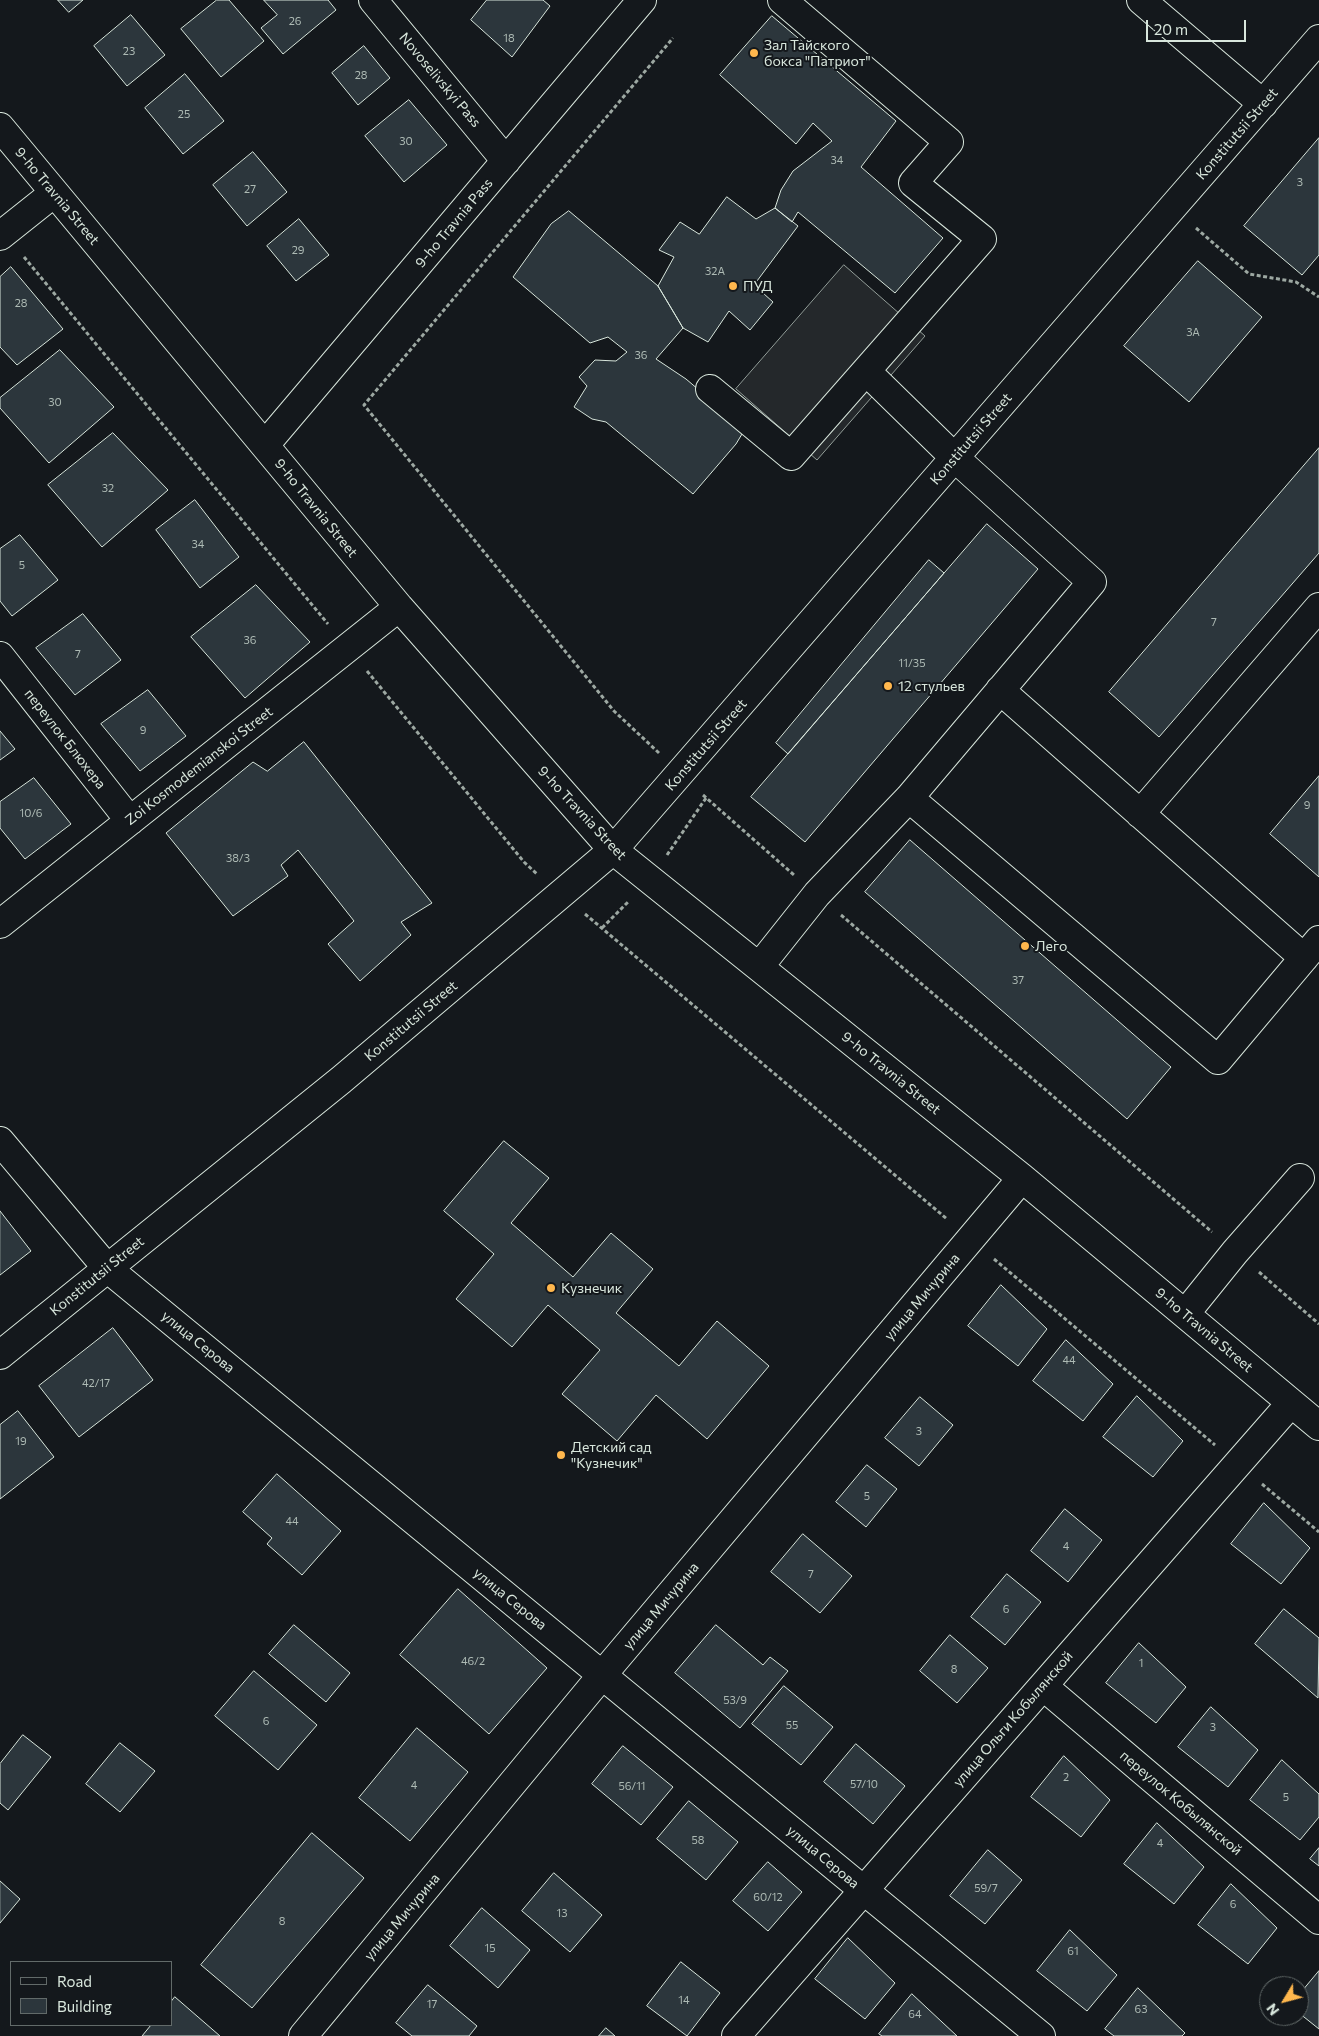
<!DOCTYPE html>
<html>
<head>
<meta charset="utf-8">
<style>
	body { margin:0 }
	#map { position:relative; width:1319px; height:2036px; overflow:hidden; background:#14181c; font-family:Commissioner,sans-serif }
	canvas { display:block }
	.legend { position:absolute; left:10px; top:1961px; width:162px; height:65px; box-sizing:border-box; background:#14181c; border:1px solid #626a69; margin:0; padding:6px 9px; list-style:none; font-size:15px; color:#d8e6dc }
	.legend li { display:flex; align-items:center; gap:10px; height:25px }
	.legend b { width:25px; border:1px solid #626a69 }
	.north { position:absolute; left:1259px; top:1976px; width:50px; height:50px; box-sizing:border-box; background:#14181c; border:1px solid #626a69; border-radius:50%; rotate:233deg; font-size:14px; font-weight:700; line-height:20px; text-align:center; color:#d8e6dc }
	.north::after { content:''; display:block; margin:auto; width:18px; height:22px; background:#ffb74d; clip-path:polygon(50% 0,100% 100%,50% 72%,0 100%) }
	.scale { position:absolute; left:1146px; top:20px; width:100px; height:22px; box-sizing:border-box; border:2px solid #d8e6dc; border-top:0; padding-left:6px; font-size:15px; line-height:18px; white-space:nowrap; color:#d8e6dc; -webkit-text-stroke:4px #14181c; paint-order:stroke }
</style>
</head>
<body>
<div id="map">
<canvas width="1319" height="2036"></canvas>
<ul class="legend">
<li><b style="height:6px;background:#14181c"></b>Road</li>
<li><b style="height:14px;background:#2c363c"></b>Building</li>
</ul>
<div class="north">N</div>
<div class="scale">20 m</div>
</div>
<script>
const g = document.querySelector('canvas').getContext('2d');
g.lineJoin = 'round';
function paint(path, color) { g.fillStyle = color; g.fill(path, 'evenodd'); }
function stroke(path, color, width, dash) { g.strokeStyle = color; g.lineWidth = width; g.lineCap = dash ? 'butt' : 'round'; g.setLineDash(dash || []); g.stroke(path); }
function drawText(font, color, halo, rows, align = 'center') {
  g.font = font + ' Commissioner,sans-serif'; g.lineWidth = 4; g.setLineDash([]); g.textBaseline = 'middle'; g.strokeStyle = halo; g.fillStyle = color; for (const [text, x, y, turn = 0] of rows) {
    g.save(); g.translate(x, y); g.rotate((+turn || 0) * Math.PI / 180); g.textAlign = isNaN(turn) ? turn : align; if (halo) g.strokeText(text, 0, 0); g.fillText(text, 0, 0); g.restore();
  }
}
const parking = new Path2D(`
	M844,265L925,336L817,460L736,389Z`);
paint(parking, '#24282b');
stroke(parking, '#939e99', 1);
const building = new Path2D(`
	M58,0H83L69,12Z
	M217,0H229L264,41L221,77L181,29Z
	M264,0H328L336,10L283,54L261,28L277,15Z
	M487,0H543L550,6L512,57L471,20Z
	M131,15L165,55L127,86L94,46Z
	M772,16L896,121L861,167L943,238L895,293L798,212L792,222L775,208L781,190L793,171L832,141L813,123L796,144L720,75Z
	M364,46L390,78L358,105L332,73Z
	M185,74L224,121L183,154L145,108Z
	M409,100L447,145L404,182L365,136Z
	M1319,138V255L1302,275L1244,226Z
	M253,152L287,192L247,226L213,185Z
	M727,197L756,219L775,208L798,226L754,285L773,302L750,330L729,311L708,342L683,328L658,286L674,257L659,250L680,222L699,234Z
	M569,211L658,286L683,328L656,359L686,379L745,429L736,444L693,494L606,422L592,419L574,407L587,386L579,377L595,360L616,361L627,352L608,337L590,343L513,277L551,224Z
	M299,219L329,255L296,281L267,246Z
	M1198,261L1262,317L1189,402L1124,346Z
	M11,267L63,329L17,365L0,347V277Z
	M60,350L114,407L49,463L0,408V398Z
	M113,433L168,490L102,547L48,485Z
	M1319,448V553L1159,737L1109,692Z
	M195,500L239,557L200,588L156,530Z
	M987,524L1038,569L805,842L751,797Z
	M20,535L58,580L12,616L0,601V549Z
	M929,560L944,573L788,754L776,743Z
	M256,585L310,642L245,698L191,637Z
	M83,614L121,660L75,695L36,648Z
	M148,690L186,736L140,771L101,724Z
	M0,731L15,749L0,760Z
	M304,742L432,903L401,922L411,935L360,981L328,944L354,921L298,850L281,865L288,876L233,916L166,833L253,762L267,771Z
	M1319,776V877L1270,834Z
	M34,778L71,824L25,859L0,828V802Z
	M910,840L1171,1067L1127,1119L865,892Z
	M504,1141L549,1178L511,1223L573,1277L611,1233L653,1269L616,1313L679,1366L717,1321L769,1366L707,1439L656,1395L617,1441L562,1394L600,1350L548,1305L512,1347L456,1299L494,1254L444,1211Z
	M0,1211L31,1251L0,1275Z
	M1001,1285L1047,1329L1018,1366L968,1326Z
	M113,1328L153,1380L79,1437L39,1386Z
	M1066,1340L1113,1384L1083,1421L1033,1381Z
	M1137,1396L1183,1441L1153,1477L1103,1437Z
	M920,1397L953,1425L919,1466L885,1438Z
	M18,1411L54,1457L0,1499V1425Z
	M867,1465L897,1489L866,1527L836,1502Z
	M277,1474L341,1531L302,1575L267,1544L272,1538L243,1512Z
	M1264,1503L1310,1548L1281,1584L1231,1544Z
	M1065,1509L1102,1540L1068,1582L1031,1551Z
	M803,1534L852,1576L820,1613L771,1572Z
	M1007,1574L1041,1602L1005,1645L971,1617Z
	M458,1589L547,1668L489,1734L400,1655Z
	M1284,1609L1319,1638L1318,1698L1255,1644Z
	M294,1625L350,1673L326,1702L269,1654Z
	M716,1625L763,1665L770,1657L788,1671L740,1728L675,1673Z
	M950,1635L988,1668L957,1703L920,1671Z
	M1139,1643L1186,1687L1156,1723L1106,1683Z
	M254,1671L317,1725L278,1770L215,1716Z
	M784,1686L833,1727L801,1765L752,1724Z
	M1211,1707L1258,1750L1228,1787L1178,1747Z
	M417,1728L468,1772L410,1841L359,1798Z
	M23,1735L51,1757L8,1810L0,1803V1764Z
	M120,1743L155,1771L120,1812L86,1784Z
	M856,1744L905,1786L873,1824L824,1782Z
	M623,1746L673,1787L641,1825L592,1784Z
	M1064,1756L1110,1800L1081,1837L1031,1797Z
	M1282,1760L1319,1794V1817L1300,1840L1250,1800Z
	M689,1801L738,1842L706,1880L657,1839Z
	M1157,1823L1204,1867L1174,1904L1124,1864Z
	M312,1833L364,1878L252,2008L201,1965Z
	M1319,1848V1866L1310,1859Z
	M988,1850L1022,1880L985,1924L950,1896Z
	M768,1862L802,1892L768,1931L733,1901Z
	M554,1873L602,1915L570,1952L522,1911Z
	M0,1881L20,1899L0,1923Z
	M1231,1884L1277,1928L1248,1964L1198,1925Z
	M482,1908L530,1950L498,1988L450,1946Z
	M1070,1930L1117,1975L1087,2011L1037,1971Z
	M848,1938L895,1983L865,2019L815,1979Z
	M681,1962L720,1993L687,2036L647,2006Z
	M1319,1971V2029L1299,2013V1995Z
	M428,1985L477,2026L469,2036H412L396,2023Z
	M1138,1988L1185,2033L1182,2036H1114L1105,2029Z
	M912,1994L957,2036H882L879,2034Z
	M175,1997L220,2036H142L151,2025H171V2002Z
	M606,2028L615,2036H599Z`);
paint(building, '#2c363c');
stroke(building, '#d8e6dc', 1);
const minor = new Path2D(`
	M373,0L506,161
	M1141,0L1263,104
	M0,127L399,607L613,850L1022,1178L1319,1426
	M0,236L54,193
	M866,371L955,458
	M710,389L791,456L982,239L913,183L949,142L782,0
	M265,445L642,0
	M0,656L130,821
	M1000,690L1304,958
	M909,798L1218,1060L1319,940
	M1140,814L1319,607
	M0,924L399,607
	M759,967L817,894L909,798L1092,582L955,458
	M0,1141L107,1268L1041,2036
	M1185,1314L1235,1252L1300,1178
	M0,1355L341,1080L613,850L1319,39
	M1043,1686L1319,1920
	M303,2036L603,1674L1022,1178
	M736,2036L1291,1403`);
stroke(minor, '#d8e6dc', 30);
stroke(new Path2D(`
	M1196,228L1249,274L1296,282L1319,297
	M24,257L328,624
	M367,671L524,862L538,875
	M659,753L614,711L364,405L673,38
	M703,795L794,875
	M667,855L706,798
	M585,914L947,1219
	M841,915L1212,1232
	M602,928L628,902
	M994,1259L1215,1445
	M1259,1272L1319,1324
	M1262,1484L1319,1532`), '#9da8a2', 3, [4, 2.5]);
stroke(minor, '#14181c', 28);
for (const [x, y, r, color] of [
	[754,53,5,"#ffb74d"],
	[733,286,5,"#ffb74d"],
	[888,686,5,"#ffb74d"],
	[1025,946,5,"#ffb74d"],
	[551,1288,5,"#ffb74d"],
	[561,1455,5,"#ffb74d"]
]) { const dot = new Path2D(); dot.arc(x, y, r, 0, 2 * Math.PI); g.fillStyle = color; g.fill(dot); stroke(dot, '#14181c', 2); }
drawText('11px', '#adbab4', null, [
	["26",295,21],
	["18",509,38],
	["23",129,51],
	["28",361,75],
	["25",184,114],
	["30",406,141],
	["34",837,160],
	["3",1300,182],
	["27",250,189],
	["29",298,250],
	["32А",715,271],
	["28",21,303],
	["3А",1193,332],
	["36",641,355],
	["30",55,402],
	["32",108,488],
	["34",198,544],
	["5",22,565],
	["7",1214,622],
	["36",250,640],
	["7",78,654],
	["11/35",912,663],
	["9",143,730],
	["9",1307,805],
	["10/6",31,813],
	["38/3",238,858],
	["37",1018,980],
	["44",1069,1360],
	["42/17",96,1383],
	["3",919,1431],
	["19",21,1441],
	["5",867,1496],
	["44",292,1521],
	["4",1066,1546],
	["7",811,1574],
	["6",1006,1609],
	["46/2",473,1661],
	["1",1141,1663],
	["8",954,1669],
	["53/9",735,1700],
	["6",266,1721],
	["55",792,1725],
	["3",1213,1727],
	["2",1066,1777],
	["57/10",864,1784],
	["4",414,1785],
	["56/11",632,1786],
	["5",1286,1797],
	["58",698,1840],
	["4",1160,1843],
	["59/7",986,1888],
	["60/12",768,1897],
	["6",1233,1904],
	["13",562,1913],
	["8",282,1921],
	["15",490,1948],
	["61",1073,1951],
	["14",684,2000],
	["17",432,2004],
	["63",1141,2009],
	["64",915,2014]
]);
drawText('14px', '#d8e6dc', '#14181c', [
	["Зал Тайского",764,45],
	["бокса \"Патриот\"",764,61],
	["ПУД",743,286],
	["12 стульев",898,686],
	["Лего",1035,946],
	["Кузнечик",561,1288],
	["Детский сад",571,1447],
	["\"Кузнечик\"",571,1463]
], 'left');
drawText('14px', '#d8e6dc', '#14181c', [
	["Novoselivskyi Pass",440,80,50],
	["Konstitutsii Street",1237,134,-49],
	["9-ho Travnia Street",57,196,50],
	["9-ho Travnia Pass",454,223,-50],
	["Konstitutsii Street",971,439,-49],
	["9-ho Travnia Street",316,508,51],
	["переулок Блюхера",65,739,52],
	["Konstitutsii Street",706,745,-49],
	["Zoi Kosmodemianskoi Street",199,766,-38],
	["9-ho Travnia Street",582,813,47],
	["Konstitutsii Street",411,1021,-40],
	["9-ho Travnia Street",891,1073,39],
	["Konstitutsii Street",97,1276,-39],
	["улица Мичурина",922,1297,-50],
	["9-ho Travnia Street",1204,1330,40],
	["улица Серова",198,1342,39],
	["улица Серова",510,1599,39],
	["улица Мичурина",661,1606,-50],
	["улица Ольги Кобылянской",1013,1719,-49],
	["переулок Кобылянской",1181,1803,40],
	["улица Серова",823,1857,40],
	["улица Мичурина",402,1917,-50]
]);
</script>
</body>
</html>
